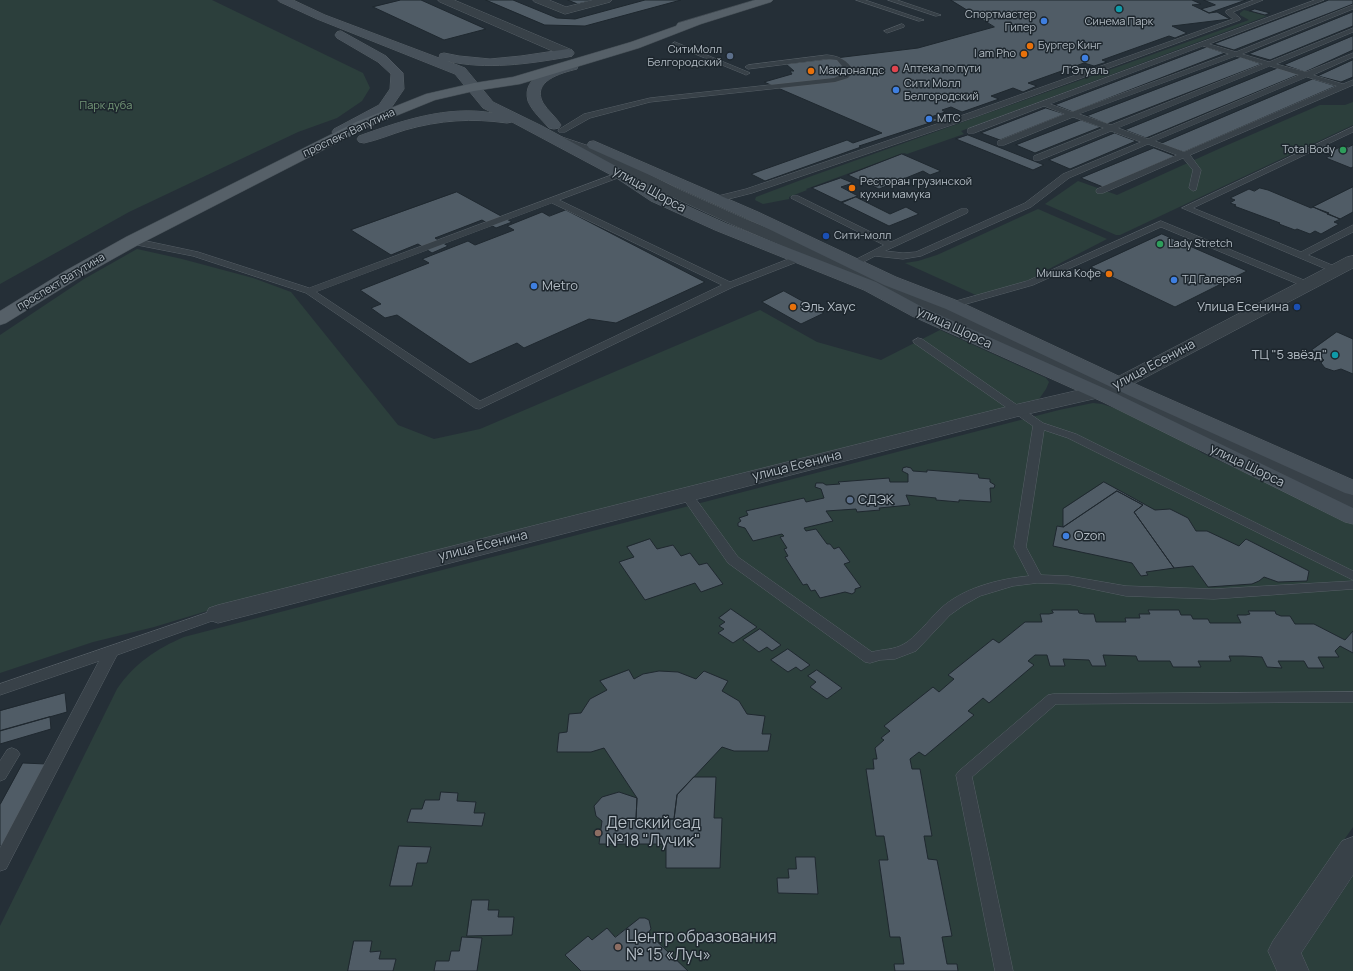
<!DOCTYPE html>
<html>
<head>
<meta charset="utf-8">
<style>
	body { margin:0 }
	canvas { display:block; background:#252f37 }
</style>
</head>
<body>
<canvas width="1353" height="971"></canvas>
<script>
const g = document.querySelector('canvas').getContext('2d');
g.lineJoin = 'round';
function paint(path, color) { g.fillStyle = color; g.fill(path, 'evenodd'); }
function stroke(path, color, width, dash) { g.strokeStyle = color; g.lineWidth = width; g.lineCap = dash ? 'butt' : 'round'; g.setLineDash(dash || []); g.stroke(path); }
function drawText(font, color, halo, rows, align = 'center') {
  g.font = font + ' Manrope,sans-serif'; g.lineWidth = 3; g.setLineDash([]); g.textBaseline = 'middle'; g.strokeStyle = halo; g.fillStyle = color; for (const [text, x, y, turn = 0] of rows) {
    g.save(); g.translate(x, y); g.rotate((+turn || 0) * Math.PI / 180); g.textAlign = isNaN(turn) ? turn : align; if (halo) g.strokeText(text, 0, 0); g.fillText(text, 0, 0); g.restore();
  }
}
paint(new Path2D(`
	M0,0H212L363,73L370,88L362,101L337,118L298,132L129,212L0,284Z
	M1244,10L1267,16L961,131L964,134L907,154L904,153L806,189L807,190L789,197V199L763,204L755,200L756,197L809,177L1249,20L1240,15V13Z
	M1353,102V125L1120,235H1116L1045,204L1078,181L1117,195L1223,147L1320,105H1345Z
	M1038,209L1107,239L1043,272V275L1026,281L978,296L905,263L918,261L937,255Z
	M137,249L182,259L253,278L291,292L398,425L434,439L480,429L760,310L817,342L881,360L940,330L1046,378L1049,382L1046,389L1039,399L217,608L154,627L93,642L0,673V335L84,279Z
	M1093,403L1102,404L1117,409L1178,436L1202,453L1353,521V827L1270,946L1280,971H0V926L117,689C134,664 156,649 184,637L1059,410Z
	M1353,876V971H1307L1300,955Z`), '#2c3f3c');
const building = new Path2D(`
	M401,0H421L486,29L444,40L373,7Z
	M486,0H513L557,18L575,19L645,0H681L585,26L545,25Z
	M568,0H593L578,4Z
	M951,0H1192L1201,4L1192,5L1209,13L1217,12L1230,19L1172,26L1187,33L1175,38L1169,36L1102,60L1107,62L1094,66L1084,63L1028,83L1037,86L1023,92L1013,88L991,96L999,99L962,112L951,107L942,110L945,112L931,117L939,120L859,146L861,147L765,181L751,174L847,140L853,143L882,133L764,82L792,74L790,71H794L786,64L918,48L994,27Z
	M1204,0H1246L1209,13L1201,9L1215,5Z
	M1329,0H1353V4L1234,50L1214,44Z
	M1255,9L1270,13L1265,15L1250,11Z
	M1353,12V26L1270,60L1249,54Z
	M1353,36V50L1305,72L1284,65Z
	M1207,47L1225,53L1073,112L1055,105Z
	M1241,57L1262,64L1107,124L1087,116Z
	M1353,60V77L1341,82L1318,76Z
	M1278,68L1300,74L1146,138L1125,130Z
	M1313,79L1336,86L1184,152L1160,144Z
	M1046,108L1065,114L1000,140L981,133Z
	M1081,120L1101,127L1035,153L1016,145Z
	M1115,133L1136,141L1070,169L1049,160Z
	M968,135L1044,165L1033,170L956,139Z
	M1353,145V167L1351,168L1326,158L1331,155L1326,154L1342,146L1348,147Z
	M1154,148L1175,156L1103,187L1081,178Z
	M902,154L941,171L930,175L923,171L879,189L848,175Z
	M841,178L853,183L841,187L858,196L841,202L812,188Z
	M1353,187V212L1340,219L1313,207Z
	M1260,188L1268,190L1311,208L1313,207L1329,213L1327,214L1340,219L1334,222L1339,224L1321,234L1315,231L1310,234L1297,229L1295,230L1279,224L1280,223L1234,206L1236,205L1230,203L1235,200L1230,198L1249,189L1254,191Z
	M457,192L512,222L496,228L482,220L435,238L448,246L432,253L418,244L391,255L351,230Z
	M856,197L890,214L906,207L919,214L889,226L842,203Z
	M566,210L705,282L616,323L589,319L524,348L517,343L470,364L397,315L385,318L371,308L381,304L360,290L429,263L422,259L468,241L475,245L514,230L507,226L542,212L549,216Z
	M1162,234L1247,271L1175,307L1091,267Z
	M784,291L824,313L801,324L762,302Z
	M1337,332L1353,339V374L1341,369L1334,371L1325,368L1321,363L1324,360L1312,350Z
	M907,467L911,468L913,471L927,472V470L978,474L979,478L990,479V482L995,485L994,488H990L991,502L959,500V502L936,500V498L906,495L910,505L879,508L880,510L857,512L856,509L826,511L833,521L804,528L806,531L816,529L827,544H830L834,549L839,547L850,562L844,564L861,587L855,589V592L852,594L845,592L820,598L815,590L811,591L807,584L803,585L785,557L788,556L784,549L787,548L780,537L784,536L782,534L753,541L745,528L738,526V523L741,521L739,518L748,515L746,511L804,498L806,502L824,498L821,489L815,487L816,483H823L826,485L840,484L838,482L889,478L890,482H908V474L902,471L903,468Z
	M1104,482L1155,510L1170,509L1188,518L1196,531H1207L1239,546L1246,539L1309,571L1307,581L1278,582L1264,577L1259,581L1252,584L1208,587L1193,566L1174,568L1134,512L1143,505L1117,491L1063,527V509Z
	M1117,491L1143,505L1134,512L1174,568L1146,572L1148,575L1141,576L1132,563L1053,546L1057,526L1063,527Z
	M650,539L657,549L673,545L681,556L690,553L699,565L707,563L723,584L701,592L695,583L645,600L619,562L634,557L627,547Z
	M731,609L757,627L733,643L718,633L724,629L719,626L725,622L719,618Z
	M1052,610H1078L1079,613L1084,614H1094L1096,622H1126L1125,618H1140L1139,614H1150L1148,610H1179L1181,615H1191L1193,619H1208L1210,623H1241L1237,615H1246L1250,614L1248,611H1275L1276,614L1281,616H1290L1295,624H1314L1345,640L1353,631V653L1340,646L1335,651L1339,657H1318L1324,668H1308L1304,661H1278L1282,668L1267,667L1262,657L1243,656H1229L1231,661H1198L1201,667H1173L1170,661H1138L1136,656L1103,655L1106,666H1092L1089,660L1063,659L1065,666H1050L1047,655H1035L1028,661L1034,665L989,703L983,698L968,711L974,715L925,756L919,752L910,759L912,769H920L932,836H924L928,859L937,860L952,936L942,937L947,964H957L958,971H895L894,964H904L900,937H890L879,860H888L884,836H876L866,769H874L873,759H877L875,748L884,740L881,738L890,731L884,726L933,687L939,692L954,679L948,675L993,639L999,643L1025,622H1042L1040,614H1049L1053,613Z
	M760,629L781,645L772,651L767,647L759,652L743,640Z
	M788,649L810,665L801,671L796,667L788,672L771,660Z
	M629,670L634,679L643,674L659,671L678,672L696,679L704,671L728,681L722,691L739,701L747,714L765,716L762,734H771L768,751H734L722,747L677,795L674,819H636L637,798L604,748L591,752H557L559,733L567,732L569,714L581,713L590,699L607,690L600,681Z
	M817,670L842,688L827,699L810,687L816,682L808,676Z
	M65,693L67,712L0,731V711Z
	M50,717L51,729L0,744V731Z
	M23,763L46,764L3,846H0V805Z
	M694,777H716L714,818H722L720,868H666V844H599L602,821L596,816L594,806L602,797L619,792L637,798L636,819H674L677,795Z
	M441,792L458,793L457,801L476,802L474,813H485L482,826L407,822L411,809H422L425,800H439Z
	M399,846L431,847L427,863H417L412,886H390Z
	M796,857H815L818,894L778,893L777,878H789L788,869H796Z
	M472,900H489L488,910H499L498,917H514L512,935L467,936Z
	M640,918H645L649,920L651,929L648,933L688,971H581L565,955L588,936L592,940L607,928L615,937Z
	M462,937L482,938L477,971H434L436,961H449L451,951H459Z
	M354,941H372L370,952L381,951L379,959H396L393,971H348Z`);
paint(building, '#505c66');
stroke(building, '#1f282f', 1);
const service = new Path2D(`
	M856,0H865L924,20L919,21Z
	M888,0H897L941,15L936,16Z
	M1254,0H1263L1233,12L1240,18V20L975,117L752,193L717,202L713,199L714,197L746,189L969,113L1233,19L1226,13V11Z
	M1315,0H1324L1209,44L1236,52L1353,5V9L1242,54L1269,62L1353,28V32L1276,64L1306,72L1353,53V57L1313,75L1343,84L1353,80V85L1190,155L1201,170L1196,190L1193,191L1189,188L1193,170L1183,158L1103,193H1097L1096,191L1097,189L1177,155L1148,144L1069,178L1031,207L921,256L903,259L875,256L854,267L851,266L849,264L851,262L884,245L791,198L792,196H798L891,242L961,209H967L968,211L967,213L885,251L903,253L916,252L1025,203L1063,174L1141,142L1111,131L1040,160H1034V156L1104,128L1073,117L1004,145H998V141L1065,114L1044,106L974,133H968V129ZM1203,46L1229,54L1072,112L1050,104ZM1236,56L1263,64L1111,125L1079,114ZM1270,66L1299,75L1148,139L1118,128ZM1307,77L1337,86L1184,152L1155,141Z
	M902,24L904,25V27L887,33L884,31Z
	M675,42L748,72L750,73L746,75L744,74L673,45L672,44Z
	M827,55C839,56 847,60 854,71L848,78L835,82L650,102L590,118L565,132H559L558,130L584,114L650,98L834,78L842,74L846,71L837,60L827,59L748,69L745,67L748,65Z
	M1353,127V132L1193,208L1301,252L1353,225V232L1308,255L1339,268L1341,270L1339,272H1333L1182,208Z
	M620,172L624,174L623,176L559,200L730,282L796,256H802L804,258L802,260L733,287L479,409L475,408L306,293L193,256L132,244L127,241L132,238L198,252L309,288ZM552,203L722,285L480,401L316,292Z
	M1161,221L1311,283L1313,285L1308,288L1305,287L1161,227L1033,285L952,308L947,305L949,303L1027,281Z
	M918,338L922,339L1043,423L1076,434L1353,571V580L1068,438L1044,430L1026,547L1041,575L1068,576L1126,586L1214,589L1353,581V589L1214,599L1126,596L1068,584L1037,583L1013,586L980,596L964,605L950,615L916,651L895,659L880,660L870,663L865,662L728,563L680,494L682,491H690L738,557L872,652C883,649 894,650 904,644C914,639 930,619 939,610C962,588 998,579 1029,576L1014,547L1033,426L914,343L913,341Z
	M218,609L223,611L225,614L223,617L117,655L6,869L0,871V848L99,661L0,695V684Z
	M1353,692V702L1056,704L972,777L1013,971H995L956,775L959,771L1048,695L1053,694Z
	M12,748L17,750L20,754L5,779L0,781V761L7,750Z`);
const minor = new Path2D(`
	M438,0H454L572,50L574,53L572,56H564L440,2Z
	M533,0H549L566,7L593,0H612L610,2L565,14L535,2Z
	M556,135L601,150L678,189L743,218L855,264L1353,495V511L1345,509L1106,396L1019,416L218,623L209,620L206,614L209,608L218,605L1010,406L1088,388L843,272L731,224L668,195L591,156L551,142L549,139L551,136Z
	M1353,837V875L1301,953L1309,971H1277L1268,951L1273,941L1342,841Z`);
const tertiary = new Path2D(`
	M1353,256V268L1116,393L1109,395L1102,393L1099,389L1102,385L1347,257Z`);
const secondary = new Path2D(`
	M278,0H293L325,15L439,58L440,54L444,53L459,56L490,59L521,56L568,49L572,50L574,53L572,56L568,57C527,64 487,70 447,61L465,68L493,102L542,126L625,171L663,195L727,224L876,282L924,308L1117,394L1353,508V524L1345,522L1103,402L912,316L864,290L715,230L651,201L615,177L512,122L507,123C472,118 440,120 405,130C392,134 378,140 364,143L359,142L357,139L359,136C401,121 447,105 493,113L483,108L455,74L317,19L280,2Z
	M341,31L386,56L403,73L404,89L389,111L339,136L334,135L332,132L334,129L379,105L390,89L391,74L378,62L337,38L335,35L337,32Z
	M572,62L577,63L578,66L577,69C561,73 531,81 543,103C548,111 556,117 561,125L559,128L554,129L549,128C542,120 532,111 528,101C521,75 554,67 572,62Z
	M594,141L758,212L896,277L958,301L1142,387L1353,480V495L1345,493L1128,395L946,309L884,285L746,218L589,148L587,145L589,142Z`);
const primary = new Path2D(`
	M755,0H773L771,2L701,24L639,48L520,84L474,91L435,100L366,128L138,245L77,279L6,323L0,325V311L65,271L126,237L356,122L426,94L474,83L513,77L631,42L676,26L678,23Z`);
stroke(service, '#565f66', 1);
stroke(minor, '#565f66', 1);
stroke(tertiary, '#565f66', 1);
stroke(secondary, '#565f66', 1);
stroke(primary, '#414a51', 1);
paint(service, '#384148');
paint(minor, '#384148');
paint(tertiary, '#384148');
paint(secondary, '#47515a');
paint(primary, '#566068');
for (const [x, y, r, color] of [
	[1119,9,4,"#0f9aa8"],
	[1044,21,4,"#3f7fe0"],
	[1030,46,4,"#e8710a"],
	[1024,54,4,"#e8710a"],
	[730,56,4,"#5c6f8a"],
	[1085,58,4,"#3f7fe0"],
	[895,69,4,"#e0444e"],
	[811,71,4,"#e8710a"],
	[896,90,4,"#3f7fe0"],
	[929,119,4,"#3f7fe0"],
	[1343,150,4,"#2e9e5b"],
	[852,188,4,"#e8710a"],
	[826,236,4,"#1a4fb4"],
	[1160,244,4,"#2e9e5b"],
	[1109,274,4,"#e8710a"],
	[1174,280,4,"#3f7fe0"],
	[534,286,4,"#3f7fe0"],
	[793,307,4,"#e8710a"],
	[1297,307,4,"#1a4fb4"],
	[1335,355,4,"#0f9aa8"],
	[850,500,4,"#5c6f8a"],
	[1066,536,4,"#3f7fe0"],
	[598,833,4,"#8d6e63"],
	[618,947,4,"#8d6e63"]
]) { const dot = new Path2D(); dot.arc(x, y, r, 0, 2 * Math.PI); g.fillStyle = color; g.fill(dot); stroke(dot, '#1d262d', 1.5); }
drawText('11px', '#b3bcc4', '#1d262d', [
	["Спортмастер",1036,15,"right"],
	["Гипер",1036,28,"right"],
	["Синема Парк",1119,22,"center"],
	["Бургер Кинг",1038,46],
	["СитиМолл",722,50,"right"],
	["Белгородский",722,63,"right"],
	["I am Pho",1016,54,"right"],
	["Аптека по пути",903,69],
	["Макдоналдс",819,71],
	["Л'Этуаль",1085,71,"center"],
	["Сити Молл",904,84],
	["Белгородский",904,97],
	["МТС",937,119],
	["Total Body",1335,150,"right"],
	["Ресторан грузинской",860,182],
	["кухни мамука",860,195],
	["Сити-молл",834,236],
	["Lady Stretch",1168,244],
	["Мишка Кофе",1101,274,"right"],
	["ТД Галерея",1182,280]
], 'left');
drawText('11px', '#749777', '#1d262d', [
	["Парк дуба",106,106]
]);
drawText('11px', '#b3bcc4', '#1d262d', [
	["проспект Ватутина",349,133,-25],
	["проспект Ватутина",61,282,-31]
]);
drawText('13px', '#b3bcc4', '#1d262d', [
	["улица Щорса",649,190,29],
	["улица Щорса",954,328,25],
	["улица Есенина",1154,365,-28],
	["улица Есенина",797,466,-14],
	["улица Щорса",1247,466,26],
	["улица Есенина",483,546,-14]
]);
drawText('13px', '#b3bcc4', '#1d262d', [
	["Metro",542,286],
	["Эль Хаус",801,307],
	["Улица Есенина",1289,307,"right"],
	["ТЦ \"5 звёзд\"",1327,355,"right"],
	["СДЭК",858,500],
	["Ozon",1074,536]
], 'left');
drawText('16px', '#b3bcc4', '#1d262d', [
	["Детский сад",606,824],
	["№18 \"Лучик\"",606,842],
	["Центр образования",626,938],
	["№ 15 «Луч»",626,956]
], 'left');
</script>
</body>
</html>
